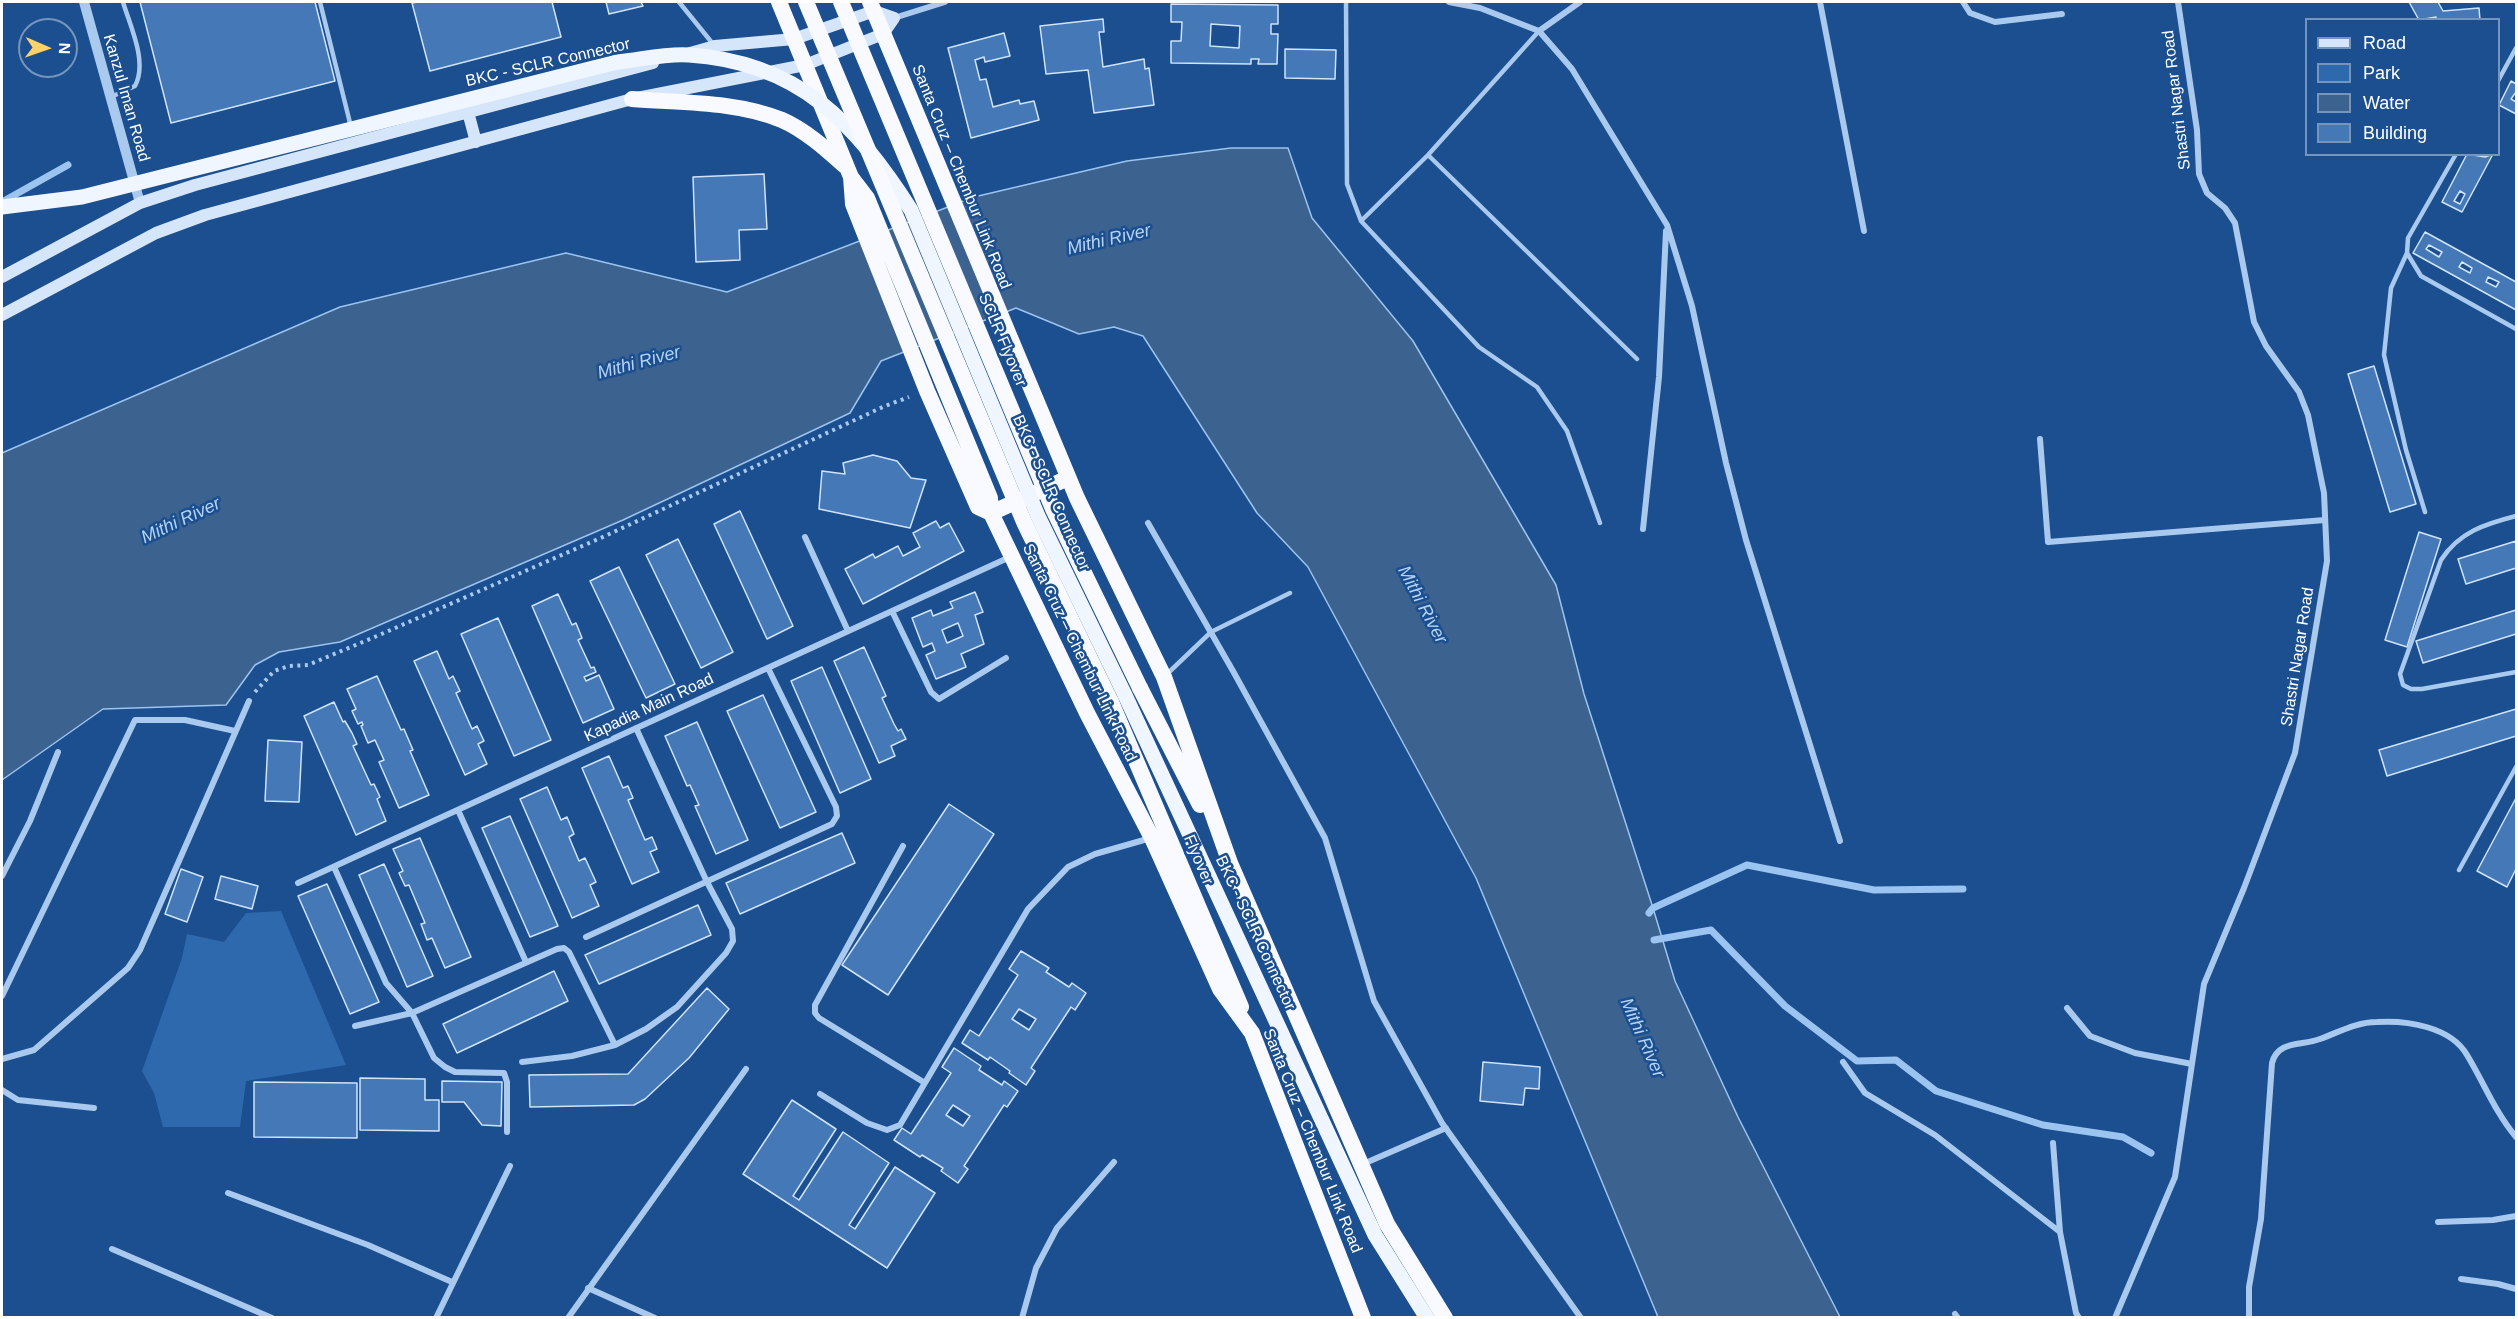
<!DOCTYPE html>
<html>
<head>
<meta charset="utf-8">
<style>
	body { margin:0 }
	#map { position:relative; width:2518px; height:1319px; overflow:hidden; background:#1b4f8f; font-family:Arial,sans-serif }
	canvas { display:block }
	.frame { position:absolute; inset:0; border:3px solid #fff; pointer-events:none }
	.legend { position:absolute; left:2305px; top:18px; width:195px; height:138px; box-sizing:border-box; background:#1b4f8f; border:2px solid #7695bc; margin:0; padding:8px 10px; list-style:none; font-size:18px; color:#fff }
	.legend li { display:flex; align-items:center; gap:12px; height:30px }
	.legend b { width:30px; border:2px solid #7695bc }
	.north { position:absolute; left:18px; top:18px; width:60px; height:60px; box-sizing:border-box; background:#1b4f8f; border:2px solid #7695bc; border-radius:50%; rotate:92deg; font-size:16px; font-weight:700; line-height:24px; text-align:center; color:#fff }
	.north::after { content:''; display:block; margin:auto; width:21px; height:27px; background:#ffd166; clip-path:polygon(50% 0,100% 100%,50% 72%,0 100%) }
</style>
</head>
<body>
<div id="map">
<canvas width="2518" height="1319"></canvas>
<div class="frame"></div>
<ul class="legend">
<li><b style="height:8px;background:#d6e6fa"></b>Road</li>
<li><b style="height:16px;background:#2e69ad"></b>Park</li>
<li><b style="height:16px;background:#3c6290"></b>Water</li>
<li><b style="height:16px;background:#4478b7"></b>Building</li>
</ul>
<div class="north">N</div>
</div>
<script>
const g = document.querySelector('canvas').getContext('2d');
g.lineJoin = 'round';
function paint(path, color) { g.fillStyle = color; g.fill(path, 'evenodd'); }
function stroke(path, color, width, dash) { g.strokeStyle = color; g.lineWidth = width; g.lineCap = dash ? 'butt' : 'round'; g.setLineDash(dash || []); g.stroke(path); }
function drawText(font, color, halo, rows, align = 'center') {
  g.font = font + ' Arial,sans-serif'; g.lineWidth = 5; g.setLineDash([]); g.textBaseline = 'middle'; g.strokeStyle = halo; g.fillStyle = color; for (const [text, x, y, turn = 0] of rows) {
    g.save(); g.translate(x, y); g.rotate((+turn || 0) * Math.PI / 180); g.textAlign = isNaN(turn) ? turn : align; if (halo) g.strokeText(text, 0, 0); g.fillText(text, 0, 0); g.restore();
  }
}
paint(new Path2D(`
	M281,911L346,1065L246,1081L240,1127H163L154,1093L142,1071L182,958L187,934L224,942L246,913Z`), '#2e69ad');
const water = new Path2D(`
	M1231,148H1288L1312,218L1413,341L1556,585L1584,694L1653,908L1675,981L1738,1117L1840,1317H1658L1476,878L1308,567L1257,513L1143,336L1114,327L1079,334L1016,308L881,361L850,413L623,520L340,642L279,652L255,665L226,705L103,709L2,780V453L340,307L566,253L727,292L974,197L1127,161Z`);
paint(water, '#3c6290');
stroke(water, '#9cc4f0', 1.5);
stroke(new Path2D(`
	M2,202L68,165
	M1649,913L1653,908L1747,865L1874,890L1963,889
	M1654,940L1711,930L1785,1006L1857,1061L1896,1060L1936,1091L2043,1125L2123,1137L2151,1153`), '#9cc4f0', 7);
const building = new Path2D(`
	M140,2H315L335,81L171,123Z
	M418,2H552L561,37L430,71L412,3Z
	M606,2H641L643,6L609,14Z
	M2409,2H2438L2443,11L2479,8L2480,20H2436V17L2419,20Z
	M1171,4L1278,5V24H1271V34H1278L1277,64H1258L1259,59H1251V64L1171,63V41H1181L1182,22H1171ZM1211,24L1240,26L1239,48L1210,46Z
	M1103,19L1104,32H1099L1103,67L1144,59L1145,69L1149,68L1154,105L1094,113L1088,70L1046,74L1040,26Z
	M1004,33L1010,56L985,62L984,57L975,60L980,80L986,79L993,107L1019,100L1020,104L1034,101L1039,120L971,138L948,48Z
	M1285,49L1336,50L1335,79L1285,78Z
	M2511,81L2516,84V92L2511,99L2516,102V114L2499,105Z
	M2467,154L2485,157L2493,154L2462,212L2442,202ZM2460,191L2465,194L2460,204L2454,201Z
	M764,174L767,229L739,230L740,260L696,262L693,177Z
	M2425,232L2516,282V310L2413,253ZM2429,245L2442,252L2439,257L2426,249ZM2462,262L2472,268L2470,273L2459,267ZM2488,277L2499,282L2496,287L2486,282Z
	M2374,366L2416,504L2390,512L2348,374Z
	M873,455L897,461L911,478L926,480L910,528L819,509L822,471L845,474L843,463Z
	M740,511L793,626L767,639L714,524Z
	M936,521L940,528L949,523L964,551L863,604L845,569L873,554L875,558L898,546L903,556L920,547L913,533Z
	M2419,532L2441,539L2407,647L2385,640Z
	M678,539L733,652L701,668L646,555Z
	M2516,541V568L2466,584L2458,559Z
	M619,567L675,684L646,698L590,581Z
	M975,592L983,612L975,615L984,644L961,654L966,667L936,679L926,655L935,651L932,643L923,647L912,618L931,610L933,616L953,608L950,602ZM958,623L963,636L947,643L942,630Z
	M558,594L572,625L576,623L582,638L578,640L591,668L594,667L596,672L584,677L586,681L599,675L614,709L583,723L532,606Z
	M2516,610V634L2423,663L2416,641Z
	M498,618L551,740L514,756L461,634Z
	M864,647L886,696L882,698L894,724L898,731L901,729L906,739L891,746L895,756L879,763L834,661Z
	M437,651L449,679L453,676L460,691L456,693L472,729L477,726L484,741L478,744L487,764L465,775L414,661Z
	M822,667L871,779L840,793L791,681Z
	M377,676L401,730L404,729L413,750L410,751L429,795L399,808L379,762L384,760L375,740L368,743L361,726L363,725L362,722L358,724L352,711L356,709L347,689Z
	M763,695L816,812L780,828L727,711Z
	M334,702L343,722L345,721L352,733L357,744L353,746L371,785L374,784L380,797L377,799L386,821L356,835L304,716Z
	M2516,709V736L2387,776L2379,750Z
	M697,722L748,840L716,854L695,806L699,805L690,785L687,786L665,736Z
	M268,740L302,742L299,802L265,801Z
	M609,756L623,788L628,786L633,798L628,800L645,840L652,837L657,849L650,852L659,872L632,884L582,768Z
	M547,787L561,820L567,817L574,834L569,837L579,861L585,858L596,882L590,885L599,906L572,918L520,799Z
	M2516,798V869L2507,887L2477,871Z
	M949,804L994,834L888,995L842,965Z
	M510,816L558,926L530,937L482,828Z
	M842,833L855,863L740,914L726,883Z
	M420,838L471,957L445,968L432,938L427,940L421,924L425,923L409,885L405,886L399,873L403,871L393,849Z
	M384,864L433,976L407,987L359,875Z
	M181,869L203,877L187,922L165,914Z
	M221,876L258,886L252,909L215,899Z
	M327,884L379,1002L350,1014L298,896Z
	M698,905L711,935L599,984L585,955Z
	M1021,951L1049,968L1046,972L1069,987L1072,983L1086,993L1075,1010L1071,1007L1031,1068L1035,1071L1026,1085L1009,1073L1010,1071L990,1057L988,1060L962,1043L970,1030L979,1036L1018,975L1009,969ZM1019,1009L1036,1019L1029,1030L1012,1019Z
	M554,971L568,1001L457,1053L443,1024Z
	M707,988L729,1009L689,1058L645,1099L634,1105L530,1107L529,1075L628,1074Z
	M954,1048L981,1066L979,1070L1002,1085L1004,1081L1018,1091L1007,1107L1004,1105L964,1166L968,1169L958,1183L941,1171L943,1168L922,1155L920,1157L894,1140L902,1128L911,1134L951,1073L942,1067ZM953,1105L970,1116L963,1126L946,1115Z
	M1483,1062L1540,1067L1539,1089L1525,1088L1523,1105L1480,1101Z
	M360,1078L425,1079V1100H439V1131L360,1130Z
	M442,1081L502,1082L501,1126L482,1125L464,1102H442Z
	M254,1082L357,1083V1138L254,1137Z
	M792,1100L836,1129L793,1196L799,1200L843,1132L889,1163L849,1225L855,1229L895,1167L935,1193L887,1268L743,1174Z`);
paint(building, '#4478b7');
stroke(building, '#cfe3fa', 1.5);
stroke(new Path2D(`
	M255,692L274,671L289,666L308,665L377,636L605,536L885,406L909,397`), '#a9c9ee', 4, [3, 4.5]);
stroke(new Path2D(`
	M320,2L351,127
	M679,2L713,44
	M1346,2L1347,184L1361,221L1479,347L1537,387L1567,431L1600,523
	M2498,81L2516,48
	M111,97L135,86C148,62 130,26 123,2
	M2456,154L2408,238L2407,253L2421,276L2516,329
	M1428,155L1637,359
	M1361,221L1428,155L1539,31
	M2407,253L2391,288L2384,355L2406,450L2425,512
	M2516,516C2485,524 2459,532 2441,560L2400,674L2403,685L2411,689H2422L2516,672
	M1166,675L1211,632L1290,593
	M2459,870L2516,767`), '#a9c9ee', 4.5);
stroke(new Path2D(`
	M1449,2L1480,8L1539,31L1572,69L1667,225L1692,306L1726,463L1746,540L1840,841
	M1820,2L1864,231
	M1963,2L1970,13L1995,22L2062,14
	M894,18L945,2
	M1539,31L1580,2
	M2040,439L2048,542L2325,520
	M1148,523L1233,671L1325,838L1374,1001L1442,1123L1581,1318
	M1643,529L1659,377L1666,231
	M805,537L848,631
	M892,611L931,692L939,699L1006,658
	M458,810L526,962
	M903,846L815,1005V1013L819,1018L925,1083
	M334,867L386,983L412,1013L434,1058L445,1067L455,1072L504,1073L507,1082V1132
	M2,876L30,821L58,752
	M298,883L1010,557
	M586,937L832,824L837,816L836,807L768,668
	M2,996L135,720H185L235,731
	M2067,1008L2090,1036L2135,1053L2192,1064
	M355,1026L412,1013L557,949L564,948L569,952L615,1045
	M2,1059L34,1050L128,968L140,950L249,701
	M522,1062L572,1056L615,1045L646,1029L677,1007L726,953L733,941L732,929L707,882L636,728
	M1843,1062L1865,1093L1935,1135L2060,1232
	M2,1090L18,1100L94,1108
	M820,1094L867,1123L887,1130L900,1125L1028,909L1068,867L1095,854L1151,838
	M2053,1143L2060,1232L2076,1313L2079,1318
	M1363,1164L1446,1128
	M228,1193L368,1245L452,1282
	M2438,1222L2493,1220L2516,1216
	M112,1249L272,1318
	M2461,1279L2498,1284L2516,1289
	M588,1288L655,1318
	M1955,1314L1958,1318
	M436,1318L510,1166
	M568,1318L746,1069
	M1022,1318L1036,1268L1057,1228L1114,1162
	M2115,1318L2175,1177L2204,984L2244,888L2295,753L2327,561L2324,493L2308,415L2299,392L2266,346L2254,322L2235,223L2225,208L2207,193L2199,174L2197,130L2178,2
	M2249,1318V1287L2261,1219L2272,1063C2278,1040 2301,1046 2320,1039C2339,1032 2357,1022 2377,1022C2407,1020 2451,1027 2467,1055C2484,1083 2495,1112 2516,1137`), '#a9c9ee', 6);
stroke(new Path2D(`
	M84,2L140,203`), '#a9c9ee', 10);
stroke(new Path2D(`
	M468,112L476,142
	M2,277L140,203L195,185L653,63
	M2,315L156,233L205,215L632,99L805,65L883,34L894,18L874,11L794,39L715,46L690,53`), '#d6e6fa', 12);
stroke(new Path2D(`
	M779,2L851,177L853,204L927,391L978,507L991,513L1087,713L1152,838L1220,989L1252,1033L1363,1318
	M870,2L1077,498L1164,677L1230,863L1387,1224L1445,1318
	M632,99C681,103 736,101 782,120C805,130 826,149 845,166
	M851,177L867,198L990,498L991,513L1068,478
	M1140,688L1200,805
	M1111,702L1241,1007`), '#f8faff', 16);
stroke(new Path2D(`
	M2,207L82,197L617,62C640,60 666,53 689,55C799,62 855,123 911,210L1038,516L1125,695L1375,1235L1427,1318`), '#f0f6ff', 15);
stroke(new Path2D(`
	M806,2L1024,522L1111,702
	M841,2L1053,509L1140,688`), '#f8faff', 16);
drawText('16px', '#fff', '#1b4f8f', [
	["BKC - SCLR Connector",548,63,-13],
	["Kanzul Iman Road",126,98,74],
	["Shastri Nagar Road",2177,100,-97],
	["Santa Cruz – Chembur Link Road",961,177,68],
	["SCLR Flyover",1002,340,67],
	["BKC - SCLR Connector",1051,493,66],
	["Santa Cruz – Chembur Link Road",1079,653,64],
	["Shastri Nagar Road",2298,657,-81],
	["Kapadia Main Road",649,708,-25],
	["Flyover",1198,860,67],
	["BKC - SCLR Connector",1255,933,65],
	["Santa Cruz – Chembur Link Road",1312,1141,68]
]);
drawText('italic 18px', '#b5d3f5', '#1b4f8f', [
	["Mithi River",1109,240,-13],
	["Mithi River",639,363,-15],
	["Mithi River",181,521,-25],
	["Mithi River",1422,605,62],
	["Mithi River",1642,1038,66]
]);
</script>
</body>
</html>
